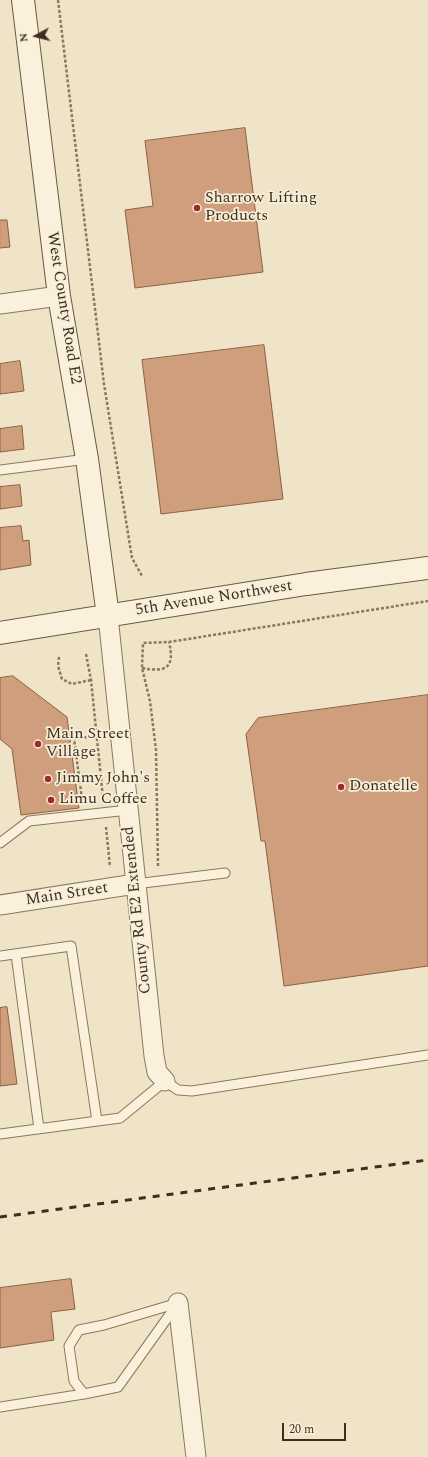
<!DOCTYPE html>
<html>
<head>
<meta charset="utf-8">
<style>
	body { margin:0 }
	#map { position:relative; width:428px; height:1457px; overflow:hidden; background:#f0e4c8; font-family:Spectral,serif }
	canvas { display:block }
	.north { position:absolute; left:16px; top:16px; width:40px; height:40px; -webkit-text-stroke:3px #f7eed8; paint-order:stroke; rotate:263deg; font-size:11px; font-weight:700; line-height:16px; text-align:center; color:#3d2e20 }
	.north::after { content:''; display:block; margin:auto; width:14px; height:18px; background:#3d2e20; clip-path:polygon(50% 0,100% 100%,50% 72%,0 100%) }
	.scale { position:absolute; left:282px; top:1423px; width:64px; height:18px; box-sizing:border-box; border:2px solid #3d2e20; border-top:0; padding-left:5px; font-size:12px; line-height:14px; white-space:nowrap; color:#3d2e20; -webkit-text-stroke:3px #f7eed8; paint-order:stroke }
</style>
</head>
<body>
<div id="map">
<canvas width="428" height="1457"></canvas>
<div class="north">N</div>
<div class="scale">20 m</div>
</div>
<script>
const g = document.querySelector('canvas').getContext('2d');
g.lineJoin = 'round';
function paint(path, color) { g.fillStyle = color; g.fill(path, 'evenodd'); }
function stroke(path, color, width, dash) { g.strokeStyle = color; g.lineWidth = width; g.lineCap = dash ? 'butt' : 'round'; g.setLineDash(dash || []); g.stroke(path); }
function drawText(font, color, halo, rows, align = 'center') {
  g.font = font + ' Spectral,serif'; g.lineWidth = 3.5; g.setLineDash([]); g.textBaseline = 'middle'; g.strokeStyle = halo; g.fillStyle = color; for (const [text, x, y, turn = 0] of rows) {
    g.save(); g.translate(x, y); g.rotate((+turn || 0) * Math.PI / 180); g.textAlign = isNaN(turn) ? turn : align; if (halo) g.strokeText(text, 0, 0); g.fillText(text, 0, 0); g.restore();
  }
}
const building = new Path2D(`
	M245,128L263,272L135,288L125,210L153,206L145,141Z
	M0,220H7L10,247L0,248Z
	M264,345L283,499L161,514L142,360Z
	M20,361L24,391L0,394V364Z
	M22,426L24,449L0,452V429Z
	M20,485L22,506L0,509V487Z
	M21,526L23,541L29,540L31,565L0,570V528Z
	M13,676L67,717L79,808L21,815L12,749L0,739V678Z
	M428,695V966L284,986L265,841H261L246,734L258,718Z
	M7,1007L17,1084L0,1086V1008Z
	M71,1279L75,1309L51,1312L54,1340L0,1348V1288Z`);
paint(building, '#cf9f7d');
stroke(building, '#8d5f41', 1);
const lane = new Path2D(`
	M0,470L87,459
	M0,843L29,821L128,810
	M135,884L225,873
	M16,954L39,1129
	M0,956L71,946L97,1121
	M0,1134L120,1118L165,1081L178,1090L192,1091L428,1055
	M178,1303L118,1387L84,1394L74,1381L69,1346L79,1330L104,1325Z
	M0,1407L84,1394`);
const street = new Path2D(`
	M0,304L59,296
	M108,616L154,1056L157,1072L165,1081
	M0,905L135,884
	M178,1303L196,1457`);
const secondary = new Path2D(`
	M23,0L59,296L87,459L108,616
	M0,633L306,584L428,568`);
stroke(lane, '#8d765c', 11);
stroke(street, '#8d765c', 21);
stroke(secondary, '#6f573f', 24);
stroke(new Path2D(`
	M58,0L104,384L132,558L142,576
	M86,654L91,680L103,798
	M59,657L58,666L62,679L72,684L91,680
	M142,668C167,673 175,667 169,642
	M82,799L74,739L96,736
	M106,827L110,867
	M158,866L156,750L150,701L142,668L143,643L169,642L428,601`), '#8d765c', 2.5, [3, 2]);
stroke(lane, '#faf1dc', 9);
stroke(street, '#faf1dc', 19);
stroke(secondary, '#faf1dc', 22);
stroke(new Path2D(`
	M0,1217L428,1160`), '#3d2e20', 3, [7, 7]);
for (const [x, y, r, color] of [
	[197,208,4,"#9e2a2b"],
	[38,744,4,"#9e2a2b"],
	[48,779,4,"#9e2a2b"],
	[341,787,4,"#9e2a2b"],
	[51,800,4,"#9e2a2b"]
]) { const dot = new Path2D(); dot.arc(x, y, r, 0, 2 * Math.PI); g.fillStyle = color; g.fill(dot); stroke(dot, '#f7eed8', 1.5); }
drawText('16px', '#3d2e20', '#f7eed8', [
	["Sharrow Lifting",205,199],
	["Products",205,217],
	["Main Street",46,735],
	["Village",46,753],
	["Jimmy John's",56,779],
	["Donatelle",349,787],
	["Limu Coffee",59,800]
], 'left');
drawText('16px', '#3d2e20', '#f7eed8', [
	["West County Road E2",63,308,81],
	["5th Avenue Northwest",214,599,-9],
	["Main Street",67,895,-9],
	["County Rd E2 Extended",138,910,-96]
]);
</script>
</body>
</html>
